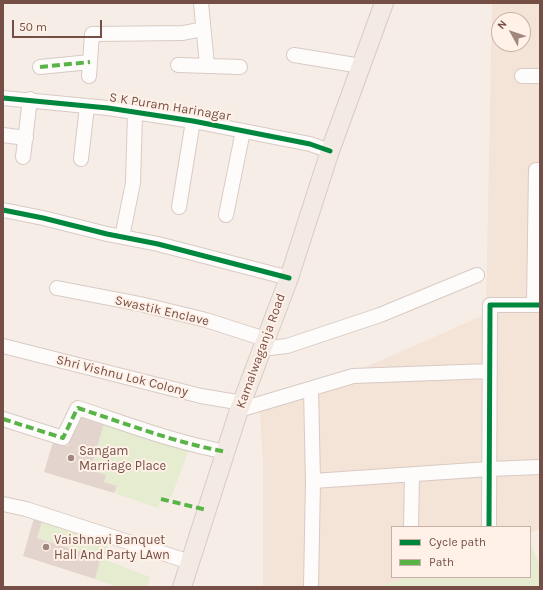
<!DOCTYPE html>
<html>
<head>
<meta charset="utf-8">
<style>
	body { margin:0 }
	#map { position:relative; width:543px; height:590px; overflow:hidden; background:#f6eee6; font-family:Karla,sans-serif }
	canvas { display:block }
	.frame { position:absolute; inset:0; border:4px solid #754f46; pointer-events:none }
	.legend { position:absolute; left:391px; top:526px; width:140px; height:52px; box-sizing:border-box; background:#fff1e7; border:1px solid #c8b0a7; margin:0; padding:5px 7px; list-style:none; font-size:12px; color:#754f46 }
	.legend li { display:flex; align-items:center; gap:8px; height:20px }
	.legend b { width:20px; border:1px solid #c8b0a7 }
	.north { position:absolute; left:491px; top:12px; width:40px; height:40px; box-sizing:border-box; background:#fff1e7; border:1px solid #c8b0a7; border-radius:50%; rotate:310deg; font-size:11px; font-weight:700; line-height:16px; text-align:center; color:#754f46 }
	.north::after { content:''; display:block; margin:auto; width:14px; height:18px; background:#a2877e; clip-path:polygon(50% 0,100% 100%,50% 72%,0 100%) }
	.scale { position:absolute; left:12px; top:20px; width:90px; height:18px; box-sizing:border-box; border:2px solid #754f46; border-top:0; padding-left:5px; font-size:12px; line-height:14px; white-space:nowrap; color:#754f46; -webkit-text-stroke:3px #fff1e7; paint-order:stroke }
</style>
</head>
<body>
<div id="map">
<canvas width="543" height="590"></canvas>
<div class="frame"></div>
<ul class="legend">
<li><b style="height:5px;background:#00873e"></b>Cycle path</li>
<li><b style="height:5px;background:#59b447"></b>Path</li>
</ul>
<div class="north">N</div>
<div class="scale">50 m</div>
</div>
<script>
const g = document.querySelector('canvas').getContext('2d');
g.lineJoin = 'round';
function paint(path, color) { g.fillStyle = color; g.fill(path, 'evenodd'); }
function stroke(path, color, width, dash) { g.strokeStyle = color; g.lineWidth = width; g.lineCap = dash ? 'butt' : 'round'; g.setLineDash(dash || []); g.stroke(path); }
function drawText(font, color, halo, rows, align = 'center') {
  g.font = font + ' Karla,sans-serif'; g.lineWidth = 4; g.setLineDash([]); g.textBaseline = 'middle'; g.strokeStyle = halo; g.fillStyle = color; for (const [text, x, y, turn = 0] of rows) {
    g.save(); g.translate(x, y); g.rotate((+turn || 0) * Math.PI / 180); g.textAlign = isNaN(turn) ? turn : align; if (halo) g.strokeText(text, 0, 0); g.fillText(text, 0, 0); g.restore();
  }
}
paint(new Path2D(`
	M492,3H540V529L530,533V527H392V577H408L380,587H263V463L259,398L371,365L486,314ZM499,20H523V44H499Z`), '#f4e3d7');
paint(new Path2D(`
	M104,424L189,449L171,498L162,496L158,508L114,493L117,486L104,482L106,475L90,470Z
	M42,521L109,542L103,559L150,577L147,587H117L95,579L101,558L37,538Z
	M530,542L540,566V587H380L408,577H530Z`), '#e5eccf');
paint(new Path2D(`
	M78,416L104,424L90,470L106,475L104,482L117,486L114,493L44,472L53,442L68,446Z
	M34,518L42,521L37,538L101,558L95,579L23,556Z`), '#e3d4cd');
const minor = new Path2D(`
	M201,3L207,65
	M294,55L361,66
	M178,65L240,67
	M40,67L90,62
	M89,76L92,34L183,33L203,29
	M522,76H540
	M3,98L108,108L193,121L310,144L330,151
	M3,135L26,138
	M23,157L30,99
	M81,159L87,106
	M179,207L193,121
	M3,210L43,218L107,234L158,244L289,278
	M226,215L243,131
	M122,237L133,183L135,113
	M57,288L140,304L206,320L265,339
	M534,305L536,170H540
	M3,346L201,396L243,403
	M261,349L287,346L380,315L477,275
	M311,389L313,481L311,587
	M239,410L353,376L490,371
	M3,419L63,438L77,409L78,408C127,424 176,443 227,452
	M313,481L489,469L540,467
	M3,504L26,509L190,562
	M411,527L412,475
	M489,527L490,305H540`);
const major = new Path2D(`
	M182,587L239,410L289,278L330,151L384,3`);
stroke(minor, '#d8cac4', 16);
stroke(major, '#d8cbc7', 20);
stroke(minor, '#fefcfb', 14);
stroke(major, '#f2eae3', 18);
stroke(new Path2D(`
	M40,67L90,62
	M3,419L63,438L77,409L78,408C127,424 176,443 227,452
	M161,499L207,510`), '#59b447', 4, [8, 4]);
stroke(new Path2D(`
	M3,98L108,108L193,121L310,144L330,151
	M3,210L43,218L107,234L158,244L289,278
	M489,527L490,305H540`), '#00873e', 5);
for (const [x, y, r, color] of [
	[71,458,4,"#a2877e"],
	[46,547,4,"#a2877e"]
]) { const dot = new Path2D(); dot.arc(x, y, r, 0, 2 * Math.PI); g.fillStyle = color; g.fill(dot); stroke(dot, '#fff1e7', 1.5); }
drawText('13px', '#754f46', '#fff1e7', [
	["S K Puram Harinagar",170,107,9],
	["Swastik Enclave",162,311,13],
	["Kamalwaganja Road",261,351,-70],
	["Shri Vishnu Lok Colony",122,376,14]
]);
drawText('13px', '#754f46', '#fff1e7', [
	["Sangam",79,451],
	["Marriage Place",79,466],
	["Vaishnavi Banquet",54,540],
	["Hall And Party LAwn",54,555]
], 'left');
</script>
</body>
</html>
